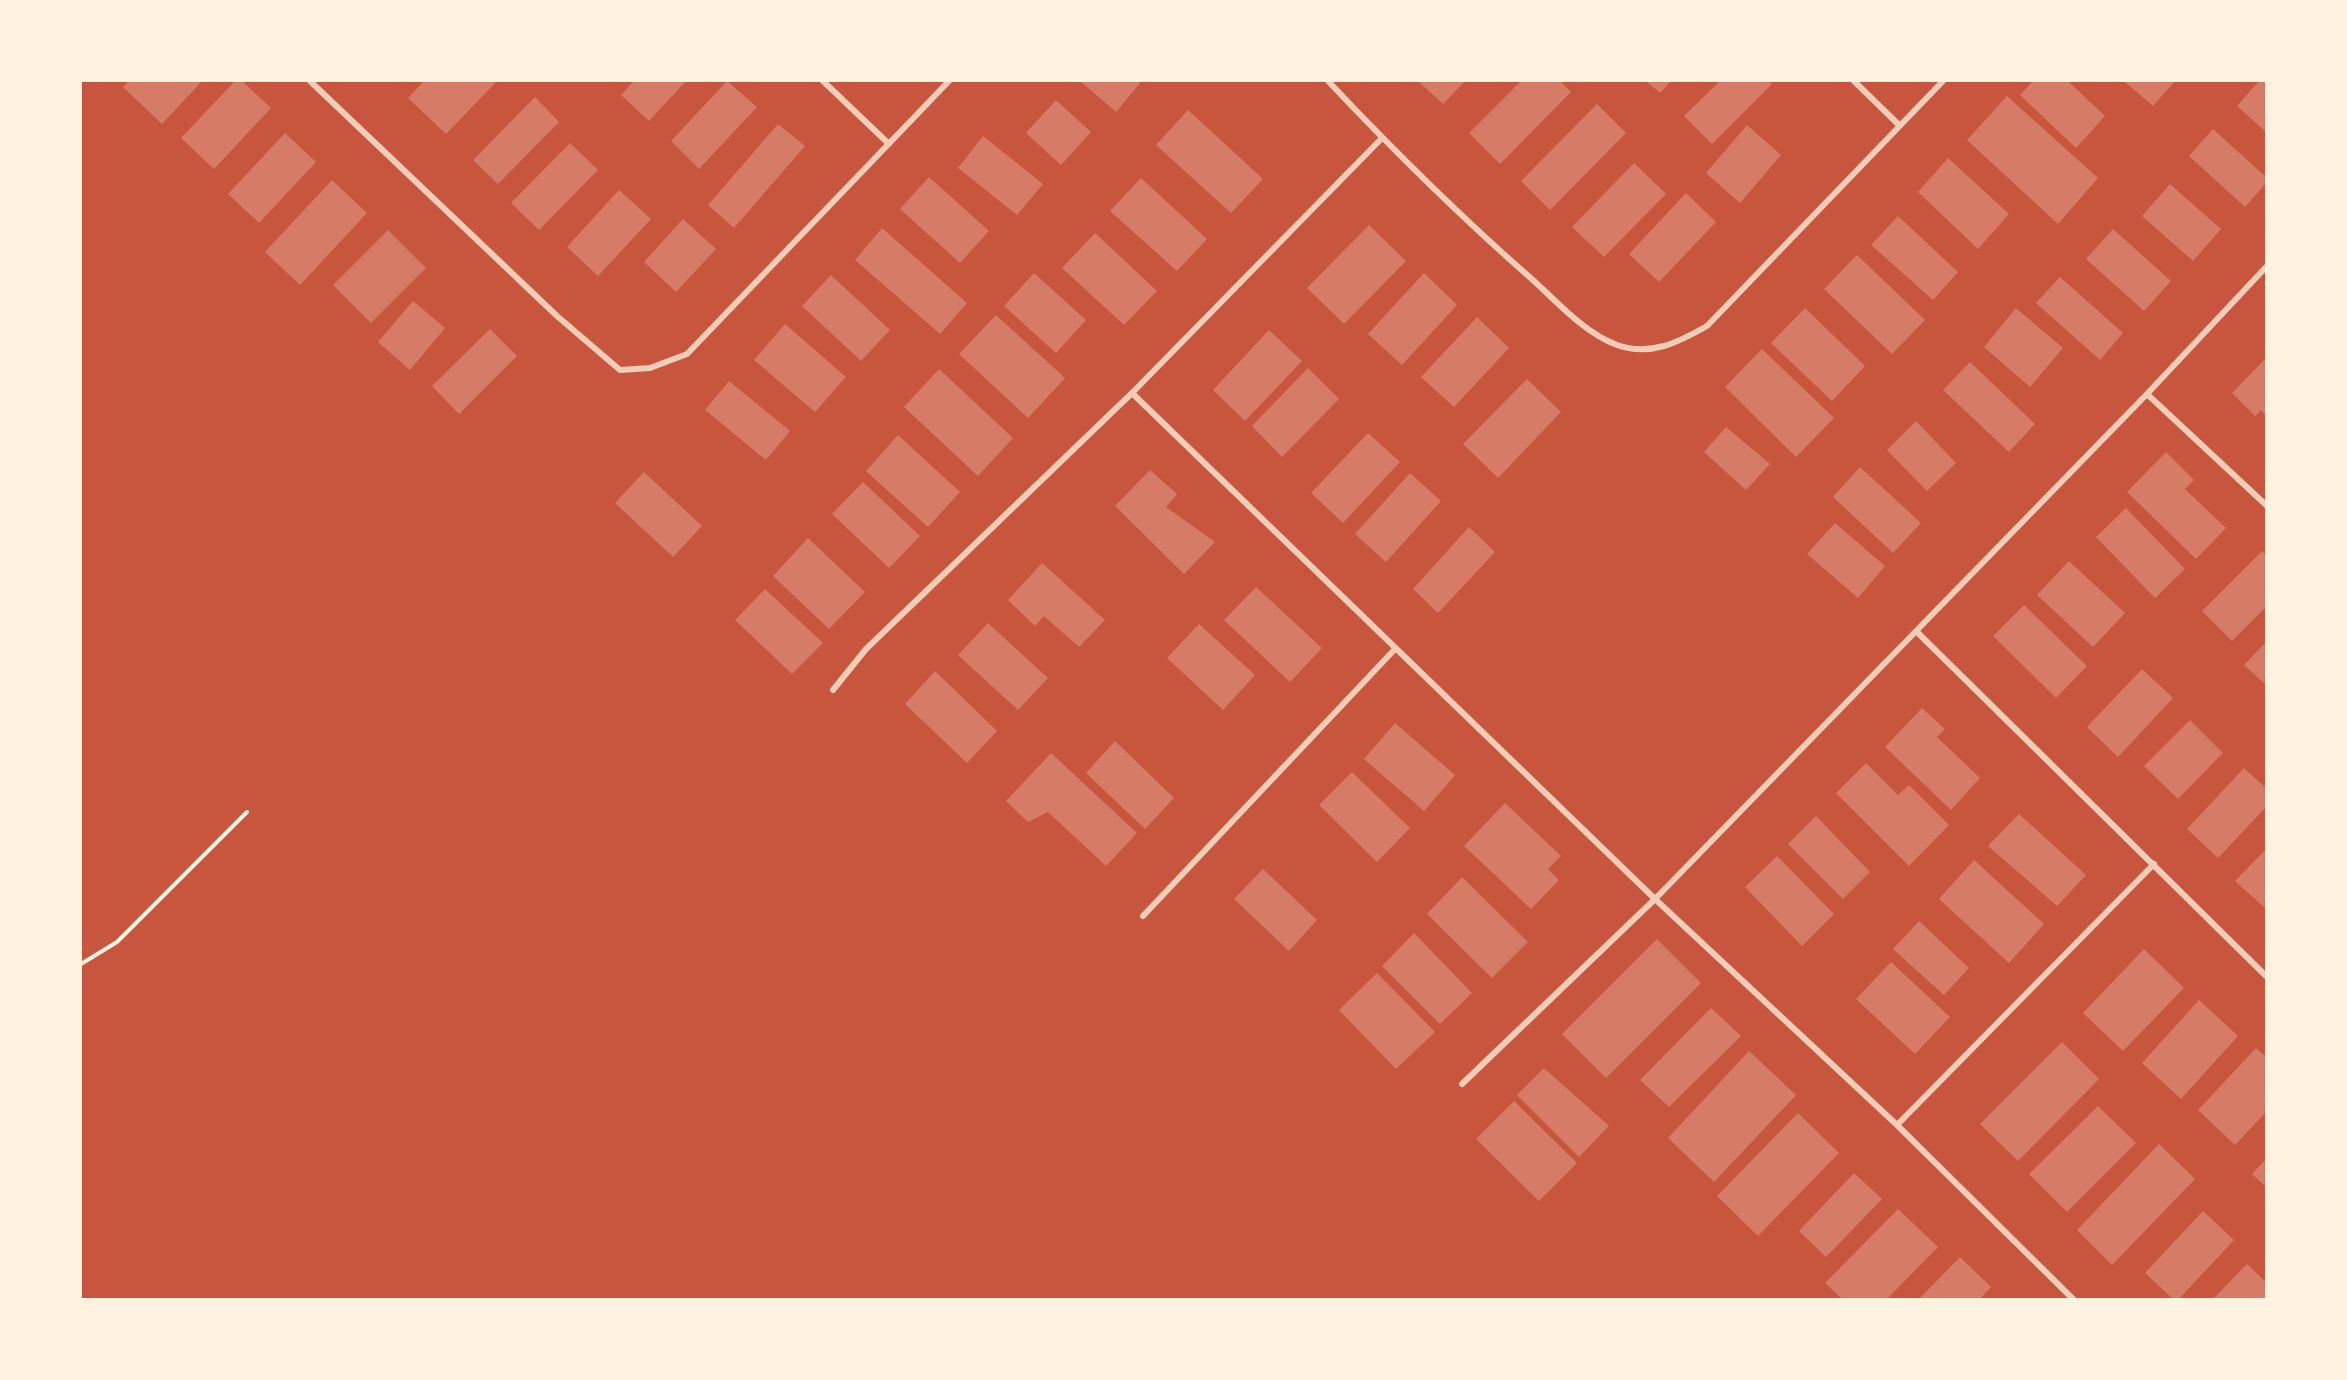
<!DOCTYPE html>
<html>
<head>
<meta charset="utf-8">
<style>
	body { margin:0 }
	#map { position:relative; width:2347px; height:1380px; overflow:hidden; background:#c8553d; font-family:"PT Serif",serif }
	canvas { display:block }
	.frame { position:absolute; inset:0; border:82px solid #fff3e0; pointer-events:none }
</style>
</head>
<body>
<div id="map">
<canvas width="2347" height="1380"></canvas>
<div class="frame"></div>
</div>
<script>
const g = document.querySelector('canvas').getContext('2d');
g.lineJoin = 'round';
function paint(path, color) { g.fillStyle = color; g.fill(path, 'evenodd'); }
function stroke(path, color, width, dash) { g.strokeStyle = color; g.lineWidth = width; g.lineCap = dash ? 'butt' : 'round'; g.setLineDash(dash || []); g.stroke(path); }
paint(new Path2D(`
	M129,81H202L162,124L123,87Z
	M235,81H242L271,108L214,169L181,138Z
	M424,81H497L446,134L408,98Z
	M634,81H686L649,121L621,95Z
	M727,81L757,107L699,169L671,141Z
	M1080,81H1138L1140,83L1116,112Z
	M1418,81H1465L1443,104Z
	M1521,81H1560L1571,92L1500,164L1469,133Z
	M1646,81H1671L1660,93Z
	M1720,81H1769L1772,84L1712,144L1684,116Z
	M2033,81H2068L2105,116L2076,148L2020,95Z
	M2124,81H2175L2153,106Z
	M2259,81H2266V132L2237,106Z
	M2007,96L2098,178L2058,224L1967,140Z
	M535,97L559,122L498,184L473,160Z
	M1056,100L1091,132L1061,165L1026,133Z
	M1597,104L1626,133L1550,210L1521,181Z
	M1188,110L1263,179L1231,213L1156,145Z
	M778,124L805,146L734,228L708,205Z
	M1747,125L1781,155L1740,203L1706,173Z
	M2213,129L2266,177V183L2245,207L2189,156Z
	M285,133L316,162L259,223L228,194Z
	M983,136L1043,184L1017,215L958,168Z
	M570,143L598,170L539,230L511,203Z
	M1948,158L2009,214L1978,249L1918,192Z
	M1634,163L1666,194L1604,257L1572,227Z
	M929,177L989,231L960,263L900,209Z
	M1141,178L1207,239L1177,271L1110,211Z
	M332,180L367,213L300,285L265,252Z
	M2170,184L2221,229L2193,261L2142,216Z
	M619,190L651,219L598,276L567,247Z
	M1686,193L1716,222L1659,282L1629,254Z
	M1898,216L1958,272L1933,300L1871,245Z
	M683,219L716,249L676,292L644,262Z
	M1369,225L1406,261L1344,324L1307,288Z
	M882,228L967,303L940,334L855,260Z
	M2113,229L2171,281L2144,311L2086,259Z
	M388,230L426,268L371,323L333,285Z
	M1095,233L1157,291L1124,325L1062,268Z
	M1857,255L1925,320L1892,354L1824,289Z
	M1034,273L1086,320L1056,353L1004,306Z
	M1424,273L1457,305L1402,365L1368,334Z
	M831,275L890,330L861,361L802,306Z
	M2060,277L2123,333L2100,360L2036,303Z
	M413,301L445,328L410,370L378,342Z
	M1805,308L1865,366L1832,401L1771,343Z
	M2016,308L2063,348L2030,387L1984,347Z
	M996,315L1065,378L1028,418L959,354Z
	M1477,317L1509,348L1454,407L1421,377Z
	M785,324L846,377L815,412L754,360Z
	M490,329L517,356L459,414L432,386Z
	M1269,330L1302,361L1245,421L1213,390Z
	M1762,349L1834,418L1796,457L1725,387Z
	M2266,358V416L2261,410L2255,416L2232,393Z
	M1970,362L2035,424L2009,452L1943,390Z
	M1308,368L1339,399L1282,457L1252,426Z
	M939,369L1013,438L978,476L904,407Z
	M1527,379L1561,412L1498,478L1463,444Z
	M729,381L790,431L766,460L705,410Z
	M1916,421L1956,463L1927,491L1887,450Z
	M1726,427L1770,464L1746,490L1704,452Z
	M1368,433L1400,462L1343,523L1311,493Z
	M898,435L960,492L928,527L866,471Z
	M2166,452L2194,480L2185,489L2226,528L2196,559L2127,492Z
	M1860,467L1921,523L1893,553L1833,497Z
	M1150,470L1177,494L1166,507L1215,542L1184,574L1115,506Z
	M644,472L702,526L673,557L615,503Z
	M1410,473L1441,501L1386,562L1355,534Z
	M863,482L920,536L889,568L832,514Z
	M2126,508L2185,569L2155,598L2096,537Z
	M1835,523L1885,566L1858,598L1807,554Z
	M1469,527L1495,552L1438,613L1413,589Z
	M808,538L865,592L829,629L773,576Z
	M2262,551L2266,555V607L2232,641L2202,611Z
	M2069,561L2125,613L2093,647L2037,595Z
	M1042,563L1105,620L1079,647L1044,616L1035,626L1008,600Z
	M1256,587L1322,648L1290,682L1224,620Z
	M765,589L823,643L792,674L735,620Z
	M2024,605L2087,666L2056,698L1993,636Z
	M988,623L1048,678L1018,710L958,655Z
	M1199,624L1255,675L1223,710L1167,658Z
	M2266,642V685L2244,665Z
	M2142,669L2173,698L2118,757L2087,727Z
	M935,671L997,731L967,763L905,704Z
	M1922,708L1945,729L1937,737L1980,778L1951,810L1885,747Z
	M2190,720L2223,753L2178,799L2144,766Z
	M1395,723L1455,775L1424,811L1364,759Z
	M1115,741L1174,798L1145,829L1086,773Z
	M1051,753L1137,833L1106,866L1048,812L1028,822L1006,801Z
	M1866,763L1898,795L1909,785L1949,825L1909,866L1836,793Z
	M2244,768L2266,788V807L2218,858L2187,829Z
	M1352,772L1410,828L1377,862L1319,805Z
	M1505,803L1561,856L1548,869L1559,880L1531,909L1464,846Z
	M2019,814L2086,875L2057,906L1988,846Z
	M1816,816L1870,872L1843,899L1788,844Z
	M2266,849V909L2235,881Z
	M1777,856L1834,914L1802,946L1745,887Z
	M1974,860L2044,924L2009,963L1939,899Z
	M1263,869L1317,920L1289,951L1234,899Z
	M1462,877L1528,942L1492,978L1427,914Z
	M1919,921L1969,968L1944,995L1893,949Z
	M1414,933L1472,993L1440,1024L1382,966Z
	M1657,939L1701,983L1606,1078L1562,1034Z
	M2144,949L2184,988L2123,1051L2083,1013Z
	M1891,962L1950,1017L1915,1054L1856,999Z
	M1377,973L1435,1032L1396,1069L1339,1010Z
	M2199,1000L2238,1036L2181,1099L2142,1063Z
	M1711,1008L1741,1036L1669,1107L1640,1080Z
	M2062,1042L2099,1079L2018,1161L1980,1124Z
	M2256,1048L2266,1057V1112L2235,1145L2198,1110Z
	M1749,1051L1796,1095L1714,1182L1668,1138Z
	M1544,1068L1609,1126L1579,1157L1517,1095Z
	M1514,1101L1577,1163L1539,1201L1476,1139Z
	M2098,1106L2136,1143L2067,1212L2029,1174Z
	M1798,1113L1839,1153L1758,1236L1717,1196Z
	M2159,1144L2195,1179L2112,1265L2077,1230Z
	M2266,1159V1187L2252,1174Z
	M1854,1173L1882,1199L1826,1257L1799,1231Z
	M1898,1209L1938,1247L1887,1299H1842L1825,1283Z
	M2203,1211L2234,1240L2179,1299H2173L2145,1273Z
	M1960,1257L1991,1287L1980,1299H1919Z
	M2247,1264L2266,1282V1299H2213Z`), '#d67c66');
stroke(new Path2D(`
	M81,964L117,942L247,812`), '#fff3e0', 4);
stroke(new Path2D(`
	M310,81L557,316L620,370L650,368L687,354L949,81
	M823,81L889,144
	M1328,81C1394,151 1462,218 1534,281C1558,303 1585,333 1617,345C1650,357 1679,342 1707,326L1943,81
	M1854,81L1899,125
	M1132,393L1655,899L1462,1084
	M2147,394L2266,505
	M1917,632L2266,976
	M833,690L866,649L1132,393L1382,138
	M1143,916L1395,649
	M1897,1125L2154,864
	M2073,1299L1897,1125L1655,899L2147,394L2266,267`), '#f1ccb7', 6);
</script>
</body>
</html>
